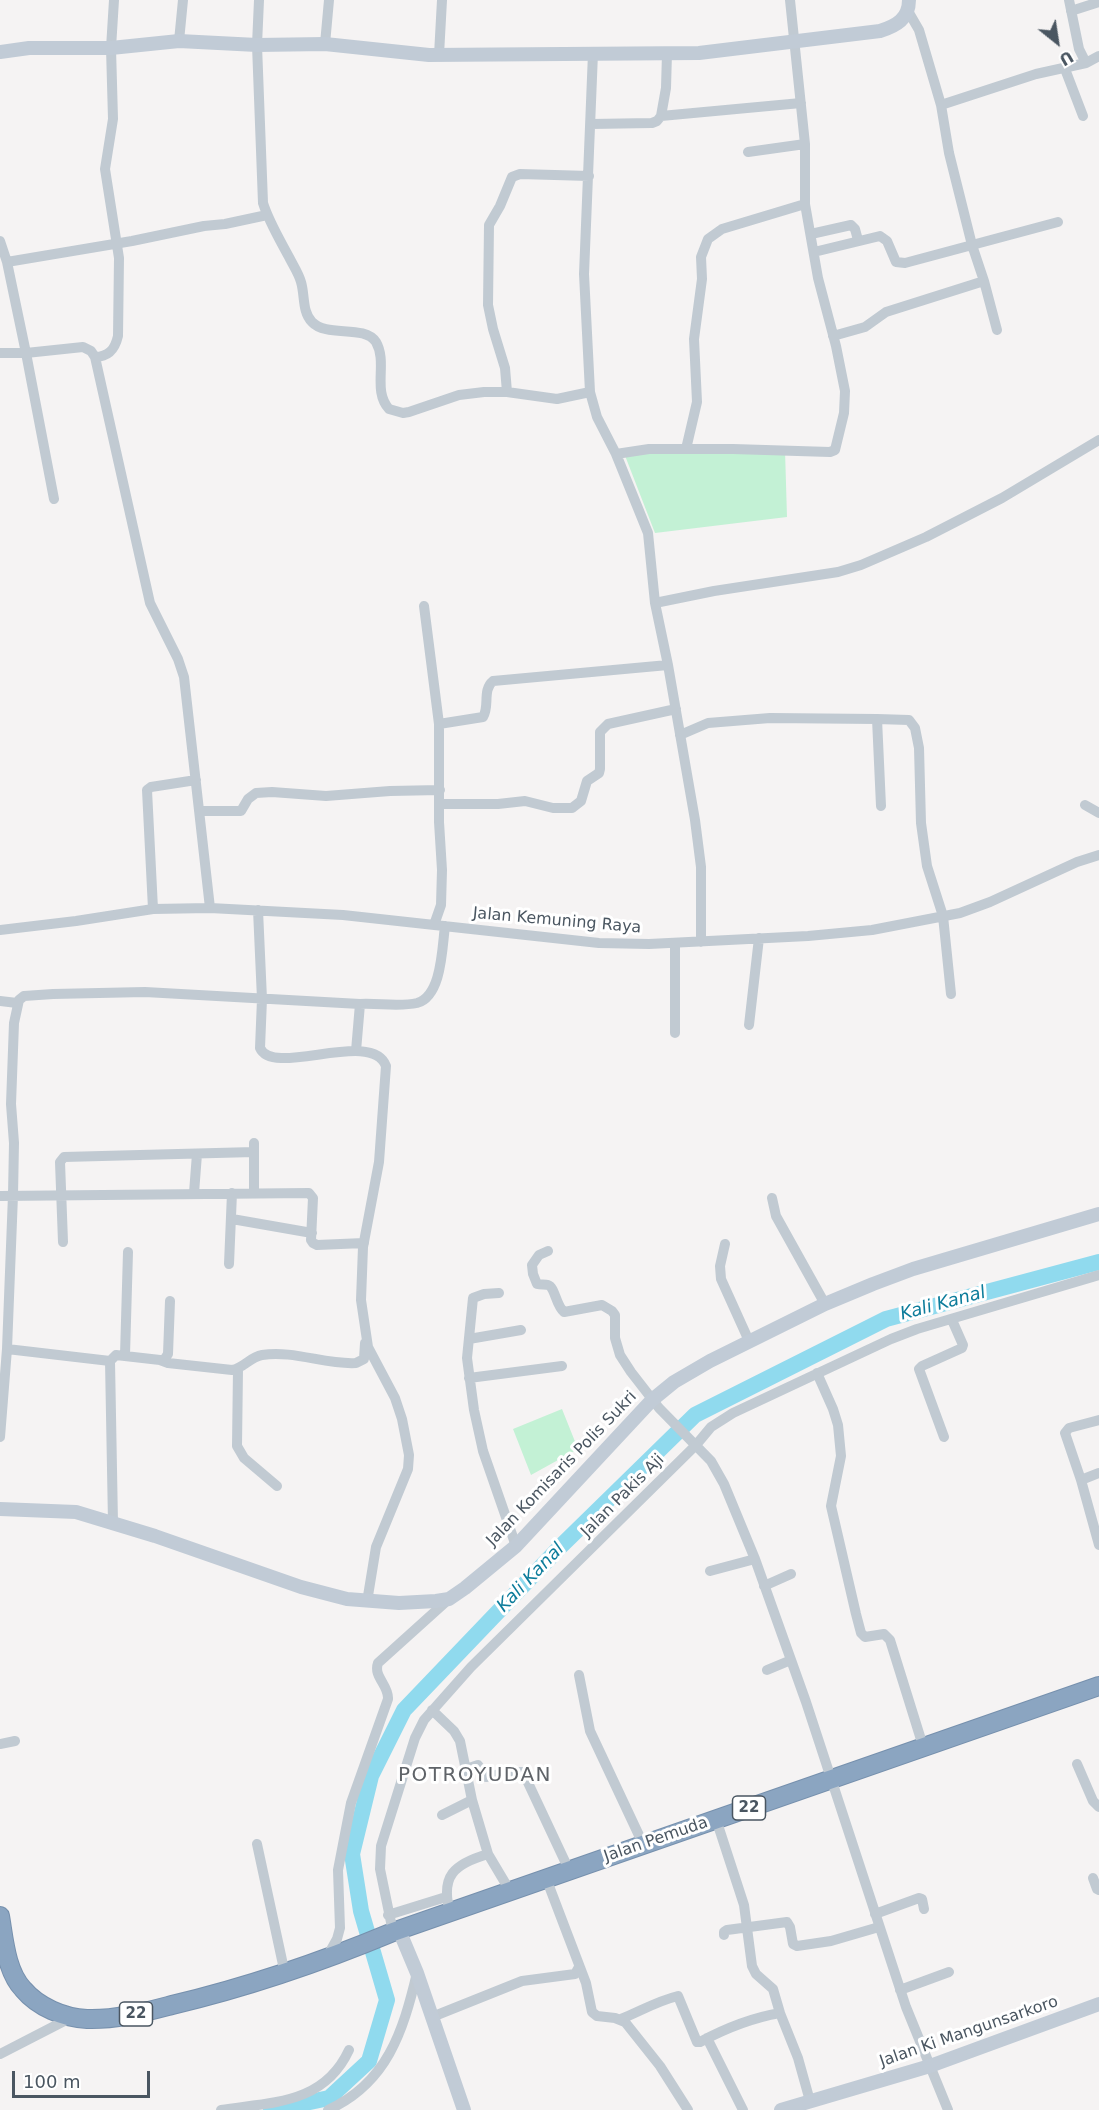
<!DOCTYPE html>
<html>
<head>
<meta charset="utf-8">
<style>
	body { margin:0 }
	#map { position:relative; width:1099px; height:2110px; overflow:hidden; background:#f5f3f3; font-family:"DejaVu Sans",sans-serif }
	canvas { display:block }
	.north { position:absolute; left:1027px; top:12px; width:60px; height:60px; -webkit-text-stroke:4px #fff; paint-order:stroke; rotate:150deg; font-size:16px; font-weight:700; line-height:24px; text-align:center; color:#4a5661 }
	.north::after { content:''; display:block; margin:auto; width:21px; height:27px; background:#4a5661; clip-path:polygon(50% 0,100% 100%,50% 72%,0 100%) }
	.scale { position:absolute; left:12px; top:2071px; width:138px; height:27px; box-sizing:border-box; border:3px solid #4a5661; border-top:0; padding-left:8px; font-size:18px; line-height:21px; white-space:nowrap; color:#4a5661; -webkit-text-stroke:4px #fff; paint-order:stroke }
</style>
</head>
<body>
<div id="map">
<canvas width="1099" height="2110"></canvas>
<div class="north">U</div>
<div class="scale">100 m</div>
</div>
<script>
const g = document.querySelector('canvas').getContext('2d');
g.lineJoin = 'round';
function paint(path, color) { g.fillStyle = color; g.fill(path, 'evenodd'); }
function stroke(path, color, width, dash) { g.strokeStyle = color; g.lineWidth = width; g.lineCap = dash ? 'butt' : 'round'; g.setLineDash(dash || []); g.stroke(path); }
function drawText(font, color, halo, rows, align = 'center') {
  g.font = font + ' "DejaVu Sans",sans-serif'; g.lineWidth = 6; g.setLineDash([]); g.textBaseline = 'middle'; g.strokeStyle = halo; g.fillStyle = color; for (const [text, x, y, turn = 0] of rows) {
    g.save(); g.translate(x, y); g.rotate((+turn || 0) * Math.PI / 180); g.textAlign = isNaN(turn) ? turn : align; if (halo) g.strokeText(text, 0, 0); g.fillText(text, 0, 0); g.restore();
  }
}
paint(new Path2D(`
	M785,450L787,517L655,533L624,453Z
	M562,1409L578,1449L531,1475L513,1429Z`), '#c3f1d5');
stroke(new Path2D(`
	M271,2110L329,2098L369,2061L387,2000L361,1911L352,1854L371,1776L404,1710L561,1546L695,1415L886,1319L1099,1262`), '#90daee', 16);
const highway = new Path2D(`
	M0,1916C4,1939 6,1971 23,1989C38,2007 64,2018 87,2019C116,2020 145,2012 172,2005C248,1987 321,1962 393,1932L1099,1686`);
stroke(highway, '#7690ad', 20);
stroke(new Path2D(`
	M259,0L257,45L263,203C269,222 280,240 289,257C293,265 299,274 301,282C305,295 302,312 312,322C327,338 364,324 376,342C388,363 372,390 389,409L403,413L409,412L459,395L484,392H507L557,399L590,392
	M1069,0L1079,49L1086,63L1099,56
	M908,11L919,30L941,105L949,153L972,245L984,281L997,330
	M1071,11L1099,2
	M179,41L183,0
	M325,44L329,0
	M593,53L584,274L590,392L597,417L616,454L648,533L655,603L668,665L695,820L701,867V942
	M439,55L442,0
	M1065,69L1083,116
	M941,105L1036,74L1086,63
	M661,116L666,88L667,53
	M591,124L652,123L657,121L661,116L801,103
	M748,152L805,144
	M811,234L851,225L855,229L858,240
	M0,241L7,262L26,353L54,499
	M814,252L880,236L887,241L896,262L905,263L1058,222
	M7,262L132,241L204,226L225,224L267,215
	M833,336L865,327L886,312L984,281
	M0,353H26L83,347L91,351L95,357L150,603L178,659L184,677L210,908
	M95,357C109,357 115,349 118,336L119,258L105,169L113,119L111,48L114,0
	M507,392L505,368L493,329L488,305L489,225L500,206L512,177L520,174L589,176
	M686,449L697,402L694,339L702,279L701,257L708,239L722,229L805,204
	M616,454L649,449H733L830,452L835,450L844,413L845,391L836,346L818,278L805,204V144L790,0
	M655,603L714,591L838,572L861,565L926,537L1002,498L1099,440
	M424,606L439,724V822L442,870L441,905L434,925
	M439,724L483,717C490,706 482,690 493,681L668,665
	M680,735L708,723L770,718L877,719
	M439,804H498L525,801L553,808H572L581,801L587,781L599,773L600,769V732L608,724L676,709
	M1085,805L1099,813
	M881,806L877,719L909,720L915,728L919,748L921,823L927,866L943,916L951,994
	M200,811H241L248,799L256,793L272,792L326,796L390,791L440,790
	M153,909L147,790L151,787L196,780
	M258,910L262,999L260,1048C273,1078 372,1028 386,1066L379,1162L363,1247L361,1300L368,1347L395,1398L402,1419L409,1455L408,1469L376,1547L367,1602
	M0,930L76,921L153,909L210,908L343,915L599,943L649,944L808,936L872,930L960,913L990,902L1077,862L1099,855
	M675,943V1033
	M0,1001L17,1003
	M749,1025L759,938
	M356,1051L360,1004C378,1003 400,1007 417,1003C442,996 442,948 445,926
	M194,1193L197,1154
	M254,1193V1143
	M0,1196L309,1193L313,1198L311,1240L313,1243L317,1245L364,1243
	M772,1198L776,1216L825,1304
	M232,1219L312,1233
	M63,1242L60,1162L64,1157L254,1152
	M725,1244L720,1266L721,1279L749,1341
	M548,1251L539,1255L532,1265L533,1274L537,1284C541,1285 545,1284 548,1285C555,1287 556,1306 564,1312L602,1305L612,1311L615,1315V1338L620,1355L631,1372L659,1408L711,1461L724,1484L755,1559L806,1702L906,2007L948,2110
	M229,1264L232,1193
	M499,1293L484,1294L473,1298L467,1358L474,1410L483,1451L516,1546
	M469,1339L521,1330
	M7,1349L110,1361
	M125,1355L128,1252
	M160,1360L168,1363L232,1370C244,1368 250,1357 262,1355C294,1350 326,1365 356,1363L364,1359L365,1343
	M238,1369L237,1446L244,1458L277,1486
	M817,1373L833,1409L838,1425L841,1456L831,1506L856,1614L861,1633L865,1637L884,1634L890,1640L923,1746
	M469,1378L562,1366
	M1099,1420L1069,1428L1065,1433L1081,1480L1099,1545
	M0,1437L7,1349L13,1195L14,1143L11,1104L14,1023L19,1000L24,996L53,994L145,992L360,1004
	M944,1437L919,1369L922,1366L962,1348L963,1345L952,1320
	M1081,1480L1099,1473
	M113,1523L110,1361L116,1355L160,1360H164L168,1354L170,1301
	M710,1571L755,1559
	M764,1586L791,1574
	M767,1670L791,1660
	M579,1675L590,1731L644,1846
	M432,1710L454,1731L460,1741L472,1800
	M0,1744L15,1741
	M1077,1764L1093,1801L1099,1807
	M466,1769L478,1765L486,1777L511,1772H523L569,1870
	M442,1815L472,1800L488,1854L510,1891
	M716,1819L744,1905L752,1966L756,1974L773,1989L780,2013
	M257,1844L285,1974
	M546,1878L586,1983L592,2012L597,2016L615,2018L625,2022L660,2066L688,2110
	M1093,1878L1097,1889L1099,1890
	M450,1912C440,1876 454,1864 488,1854
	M875,1914L919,1898L922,1899L924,1909
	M388,1915L446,1897
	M393,1932L380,1869L381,1846L415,1738L424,1720L471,1667L696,1445L711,1427L733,1413L891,1339L917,1329L1099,1275
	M724,1935V1932L727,1930L787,1922L790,1927L793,1944L797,1946L831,1941L879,1927
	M327,1957L337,1939L340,1928L338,1870L351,1803L388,1699C389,1685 373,1677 378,1663L449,1599
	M900,1990L949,1972
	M432,2017L522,1981L575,1974L579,1967
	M621,2019C641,2011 657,2001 678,1996L697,2042H700C726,2028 751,2018 780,2013L798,2058L810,2101
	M707,2038L743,2110
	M0,2054L72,2017
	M221,2110C273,2102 324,2104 349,2050
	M328,2110C387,2083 403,2032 417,1973`), '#c1cad2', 10);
stroke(new Path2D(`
	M0,52L29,48H111L179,41L257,45L325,44L429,55L699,53L880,31C896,26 909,19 909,0
	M0,1509L76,1512L155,1536L301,1587L347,1599L399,1603L436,1601L449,1599L465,1588L516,1546L652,1400L674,1382L710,1361L825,1304L873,1284L913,1269L1099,1214
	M399,1930L417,1973L464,2110
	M781,2110L930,2066L1099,2004`), '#c1cbd6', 14);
stroke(highway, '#8ba5c1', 18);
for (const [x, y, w] of [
	[749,1808,33],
	[136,2014,33]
]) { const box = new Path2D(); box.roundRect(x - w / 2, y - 12, w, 24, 4.5); g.fillStyle = '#fff'; g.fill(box); stroke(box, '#4a5661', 1.5); }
drawText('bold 15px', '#4a5661', null, [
	["22",749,1808],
	["22",136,2014]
]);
drawText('16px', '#4a5661', '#fff', [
	["Jalan Kemuning Raya",557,921,5],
	["Jalan Komisaris Polis Sukri",562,1469,-46],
	["Jalan Pakis Aji",623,1496,-45],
	["Jalan Pemuda",656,1840,-19],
	["Jalan Ki Mangunsarkoro",969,2032,-19]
]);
drawText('italic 18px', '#0c7c9b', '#fff', [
	["Kali Kanal",943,1304,-15],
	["Kali Kanal",531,1578,-46]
]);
g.letterSpacing = '1.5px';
drawText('20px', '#5f6368', '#fff', [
	["POTROYUDAN",475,1776]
]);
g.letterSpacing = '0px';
</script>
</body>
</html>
